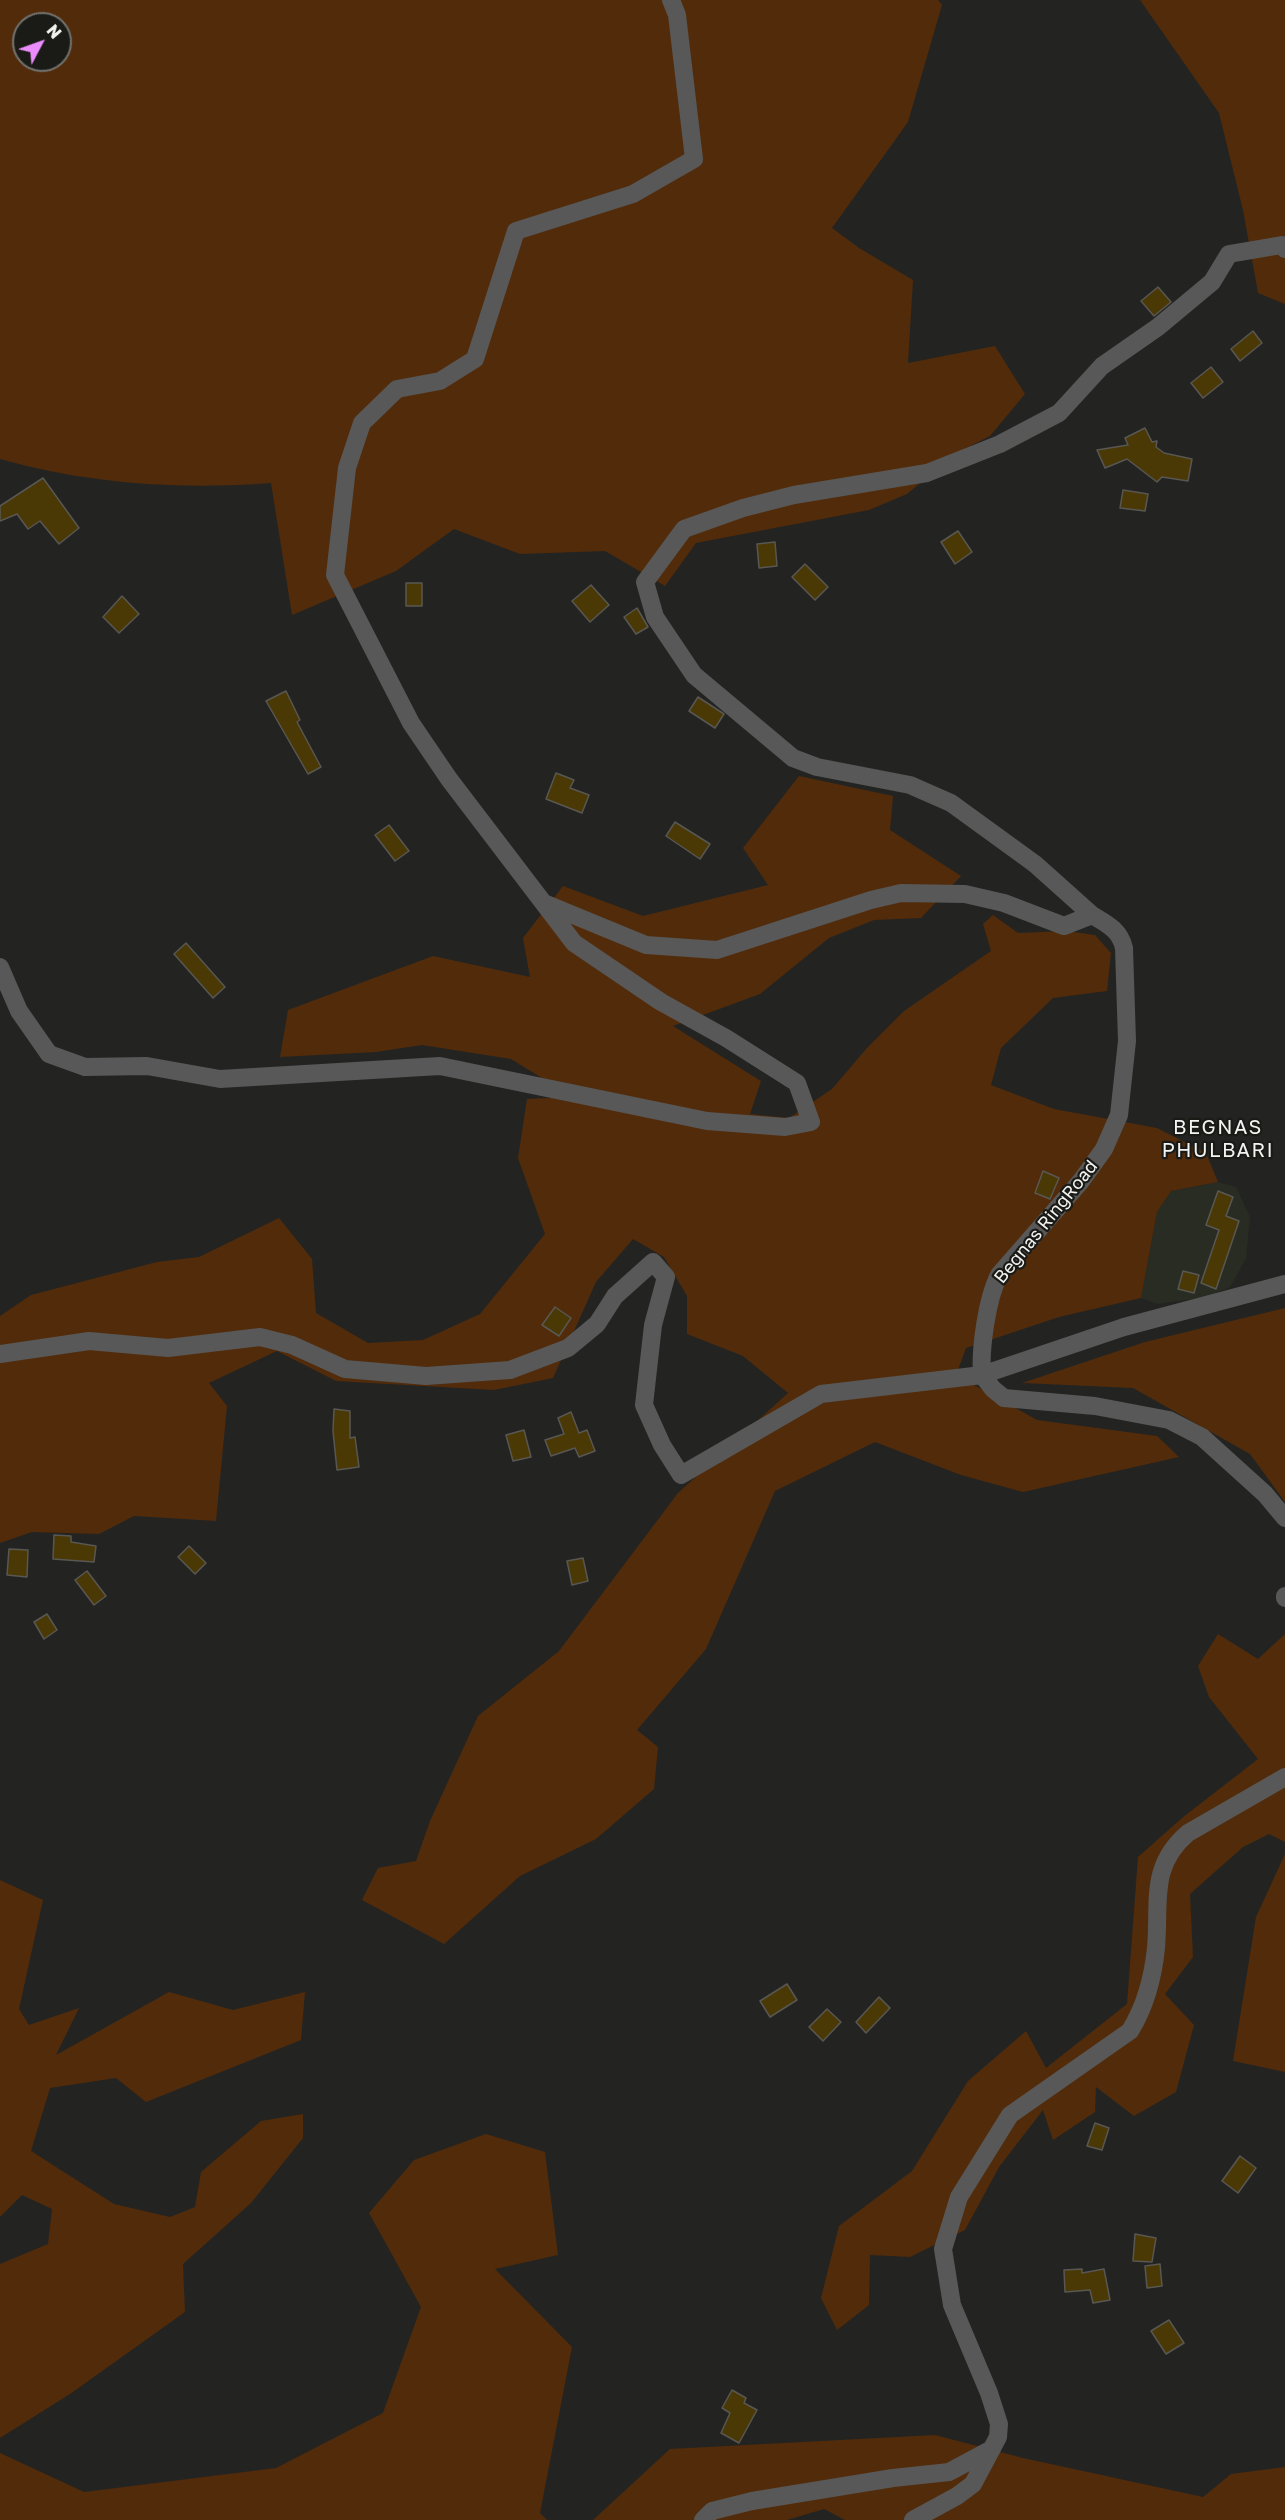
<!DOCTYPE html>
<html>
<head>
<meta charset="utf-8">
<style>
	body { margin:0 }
	#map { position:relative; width:1285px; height:2520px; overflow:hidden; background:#232421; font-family:"Golos Text",sans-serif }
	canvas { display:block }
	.north { position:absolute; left:12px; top:12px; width:60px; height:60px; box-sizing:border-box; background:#1a1b17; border:2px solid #71726e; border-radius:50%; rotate:49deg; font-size:16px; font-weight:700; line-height:24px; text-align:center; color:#f3f4f1 }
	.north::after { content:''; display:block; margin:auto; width:21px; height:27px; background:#eb8dfc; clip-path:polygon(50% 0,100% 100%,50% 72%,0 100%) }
</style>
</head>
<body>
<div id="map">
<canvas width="1285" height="2520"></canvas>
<div class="north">N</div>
</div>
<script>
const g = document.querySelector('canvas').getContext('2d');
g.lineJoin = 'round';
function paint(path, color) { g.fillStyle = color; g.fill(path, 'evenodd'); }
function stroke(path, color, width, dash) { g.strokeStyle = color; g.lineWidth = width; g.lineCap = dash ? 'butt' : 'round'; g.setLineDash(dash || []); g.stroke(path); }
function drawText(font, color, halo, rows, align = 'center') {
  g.font = font + ' "Golos Text",sans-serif'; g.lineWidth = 4.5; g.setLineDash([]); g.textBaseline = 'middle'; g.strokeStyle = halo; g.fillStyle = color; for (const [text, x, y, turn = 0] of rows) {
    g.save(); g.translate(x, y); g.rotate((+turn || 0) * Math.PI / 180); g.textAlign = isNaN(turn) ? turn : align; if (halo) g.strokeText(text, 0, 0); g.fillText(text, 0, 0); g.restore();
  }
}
paint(new Path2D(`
	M1218,1182L1236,1187L1250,1217L1246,1258L1230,1287L1207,1297L1157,1304L1141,1298L1157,1212L1171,1191Z`), '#292c22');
paint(new Path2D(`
	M0,0H938L942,5L908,122L832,228L859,248L913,280L908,363L995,346L1025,394L990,436L956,453L907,494L869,510L696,543L665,586L605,551L520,554L454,529L396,571L292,615L271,483C180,490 88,484 0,459ZM24,24H60V60H24Z
	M1140,0H1285V304L1258,293L1243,210L1219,113Z
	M799,776L893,796L890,830L961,876L921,918L874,920L829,938L760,994L673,1026L761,1081L750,1114L789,1118L832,1089L867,1048L904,1011L991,951L983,924L993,915L1018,933L1066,931L1095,935L1111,953L1107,991L1053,998L1001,1048L991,1085L1054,1109L1157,1128L1206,1153L1218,1182L1171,1191L1157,1212L1141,1298L1059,1317L966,1348L956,1375L1037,1420L1157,1436L1179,1457L1023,1492L961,1475L875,1442L775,1491L706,1649L637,1730L658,1747L654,1789L596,1839L520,1876L444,1944L362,1900L378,1868L416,1861L430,1821L478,1716L559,1651L678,1493L788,1393L743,1356L687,1334V1296L664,1257L633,1239L596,1282L553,1378L494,1390L336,1381L277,1351L209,1383L227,1406L216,1521L134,1516L99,1534L32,1532L0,1543V1316L31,1295L157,1262L199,1257L279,1218L312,1259L316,1313L368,1343L423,1340L480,1314L545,1234L518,1158L527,1099L573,1097L511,1059L422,1045L376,1052L280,1057L288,1010L433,956L530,977L523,938L563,886L643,916L768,885L743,848Z
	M1285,1308V1502L1250,1454L1133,1388L1022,1383L1145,1342Z
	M1218,1634L1258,1659L1285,1634V1842L1269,1834L1243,1847L1190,1894L1193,1957L1165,1994L1194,2025L1176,2092L1134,2116L1096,2087L1095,2112L1053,2140L1043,2110L999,2167L965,2230L910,2257L870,2255L869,2305L837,2330L821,2298L839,2226L912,2171L968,2081L1026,2031L1046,2068L1127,2004L1138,1857L1182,1818L1258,1759L1209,1697L1198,1666Z
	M1285,1854V2072L1233,2061L1256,1917Z
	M0,1880L43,1900L19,2009L29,2025L79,2008L56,2055L169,1992L233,2010L305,1992L301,2040L146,2102L116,2078L50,2088L31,2151L114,2204L170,2217L195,2207L201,2172L261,2121L303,2114V2138L251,2203L183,2264L185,2312L70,2394L0,2438V2264L48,2244L52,2209L22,2195L0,2217Z
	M486,2134L545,2152L558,2255L495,2269L572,2347L540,2513L547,2520H0V2453L84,2492L276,2468L383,2413L421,2307L369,2213L414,2160Z
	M935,2435L1023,2458L1203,2497L1231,2474L1285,2467V2520H845L824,2509L787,2520H593L670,2449Z`), '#522b0b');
const building = new Path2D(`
	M1158,287L1171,302L1154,316L1141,301Z
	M1253,331L1262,343L1240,361L1231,349Z
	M1211,367L1223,382L1203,398L1191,383Z
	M1145,428L1152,442L1157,441L1156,447L1164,453L1192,459L1188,481L1162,477L1157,482L1127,459L1105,468L1097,450L1128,445L1125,438Z
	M43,478L79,528L59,544L40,521L28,529L17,514L0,521V506Z
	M1123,490L1148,494L1145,511L1120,508Z
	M958,531L972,552L955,564L941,542Z
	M775,542L777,566L759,568L757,544Z
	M805,564L828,587L815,600L792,577Z
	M406,583H422V606H406Z
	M591,585L609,605L590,622L572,601Z
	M122,596L139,614L119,633L103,617Z
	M637,608L648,627L636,634L624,617Z
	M286,691L300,720L297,722L321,767L308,774L266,701Z
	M698,697L724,714L715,728L689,711Z
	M556,773L574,780L570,788L589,795L582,813L546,799Z
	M675,822L710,844L700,859L666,836Z
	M389,825L409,851L395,861L375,835Z
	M186,943L225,987L213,998L174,954Z
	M1043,1171L1059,1178L1050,1199L1035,1193Z
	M1218,1191L1233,1197L1226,1216L1239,1221L1216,1289L1201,1283L1219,1230L1206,1225Z
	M1183,1271L1199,1275L1194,1293L1178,1289Z
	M555,1307L571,1318L559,1336L542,1325Z
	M334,1409L350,1411V1438L355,1437L359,1467L337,1470L333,1431Z
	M571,1412L579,1433L587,1430L595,1451L579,1457L575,1448L551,1456L545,1440L564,1434L558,1418Z
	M524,1430L531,1457L513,1461L506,1435Z
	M54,1535L71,1536V1542L96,1546L94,1562L53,1559Z
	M189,1546L206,1563L195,1574L178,1557Z
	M9,1549L28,1550L27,1577L7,1575Z
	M583,1558L588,1581L572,1585L567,1561Z
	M87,1571L106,1596L94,1605L75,1580Z
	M47,1614L57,1630L44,1639L34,1622Z
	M787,1984L797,2000L770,2017L760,2001Z
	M879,1997L890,2008L866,2033L856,2022Z
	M827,2009L841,2022L823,2041L809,2027Z
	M1095,2123L1109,2128L1102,2150L1087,2146Z
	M1240,2156L1256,2168L1238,2193L1222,2181Z
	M1135,2234L1156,2238L1152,2262L1133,2261Z
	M1160,2264L1162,2286L1147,2288L1145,2266Z
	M1082,2269V2273L1104,2269L1110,2300L1093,2303L1090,2290L1065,2292L1064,2270Z
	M1169,2320L1184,2343L1166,2354L1151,2331Z
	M732,2390L746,2398L744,2403L757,2410L739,2443L721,2433L730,2413L722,2408Z`);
paint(building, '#4a3805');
stroke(building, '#595753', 1.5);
stroke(new Path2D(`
	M544,903L646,945L717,950L871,900L901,893L965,894L1004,903L1064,926L1092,915C1107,924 1120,930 1124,948L1127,1041L1119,1115L1104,1149L1081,1181L999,1275C987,1299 980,1348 982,1375L993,1389L1004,1398L1095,1406L1169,1420L1202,1437L1265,1494L1285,1518
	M1092,915L1035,864L951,803L910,785L817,767L793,758L694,675L655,617L645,582L684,529L743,508L794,495L927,473L1000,444L1059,413L1102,366L1158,327L1212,282L1229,254L1282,245L1285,249
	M0,967L19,1011L49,1054L85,1067L147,1066L220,1079L440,1066L707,1121L785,1127L811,1122L797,1083L726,1038L661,1002L574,943L449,779L411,723L335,575L347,468L362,423L397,389L440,381L475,359L516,231L633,194L694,159L677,15L671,0
	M0,1354L89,1341L168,1348L260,1337L292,1345L345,1369L426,1376L510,1370L568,1348L597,1324L615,1296L653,1262L666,1277L653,1325L644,1405L662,1445L681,1475L821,1394L982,1375L1124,1327L1285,1284
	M1285,1596V1598
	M703,2520L712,2511L752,2501L893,2478L949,2472L992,2449
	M913,2520L957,2496L973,2484L998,2437L999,2424L989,2393L952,2305L943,2249L959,2197L1010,2115L1130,2031C1146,2005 1153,1978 1156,1948C1160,1902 1149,1866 1188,1833L1285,1777`), '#575857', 18);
drawText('18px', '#f3f4f1', '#1a1b17', [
	["Begnas RingRoad",1046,1222,-51]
]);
g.letterSpacing = '1.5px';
drawText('20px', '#f3f4f1', '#1a1b17', [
	["BEGNAS",1218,1128],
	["PHULBARI",1218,1151]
]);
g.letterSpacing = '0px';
</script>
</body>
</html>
